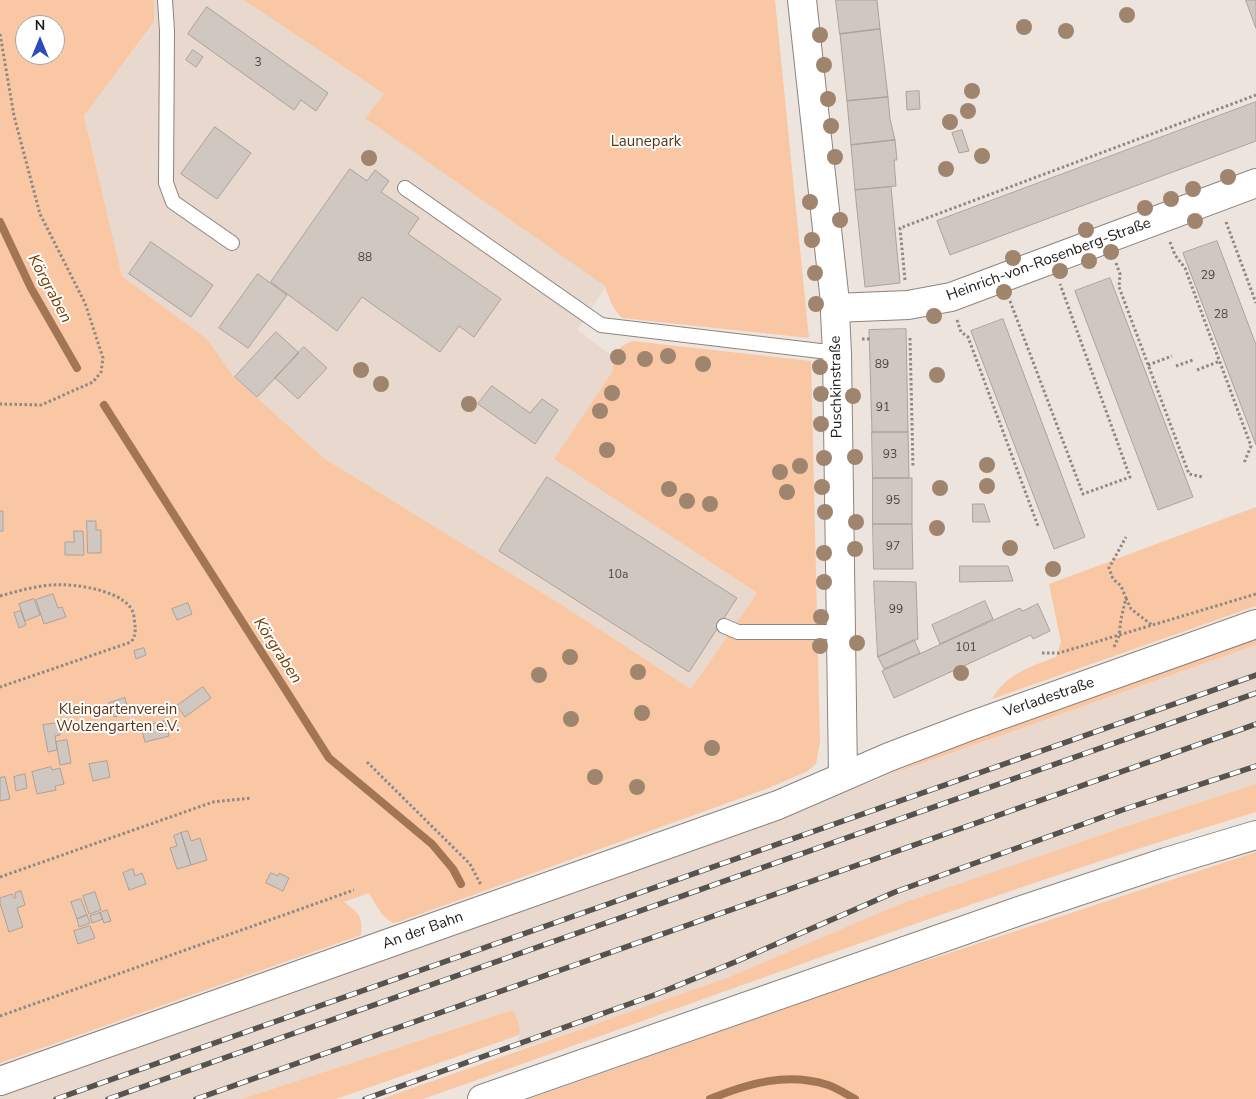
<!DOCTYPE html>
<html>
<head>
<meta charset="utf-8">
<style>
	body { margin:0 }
	#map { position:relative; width:1256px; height:1099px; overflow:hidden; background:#eee4de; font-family:"Nunito Sans",sans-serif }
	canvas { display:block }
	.north { position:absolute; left:15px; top:15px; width:50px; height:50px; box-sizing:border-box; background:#fff; border:1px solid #a5a4a3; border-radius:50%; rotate:0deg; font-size:14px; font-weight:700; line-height:20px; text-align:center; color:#1e1b18 }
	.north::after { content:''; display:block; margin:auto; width:18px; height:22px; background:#2d4cbc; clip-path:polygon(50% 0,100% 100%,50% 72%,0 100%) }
</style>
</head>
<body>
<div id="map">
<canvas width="1256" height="1099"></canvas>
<div class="north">N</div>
</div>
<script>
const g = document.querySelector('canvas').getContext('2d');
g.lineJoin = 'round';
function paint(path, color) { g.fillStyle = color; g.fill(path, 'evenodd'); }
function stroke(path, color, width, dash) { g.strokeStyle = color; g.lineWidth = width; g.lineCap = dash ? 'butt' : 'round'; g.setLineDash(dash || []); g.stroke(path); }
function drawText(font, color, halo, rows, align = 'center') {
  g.font = font + ' "Nunito Sans",sans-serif'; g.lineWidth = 4; g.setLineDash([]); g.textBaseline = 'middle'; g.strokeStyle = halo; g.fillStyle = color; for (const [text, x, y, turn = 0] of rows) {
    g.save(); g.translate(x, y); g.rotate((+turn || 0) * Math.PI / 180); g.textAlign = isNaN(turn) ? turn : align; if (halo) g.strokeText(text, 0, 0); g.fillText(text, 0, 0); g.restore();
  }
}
paint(new Path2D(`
	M154,0H244L384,94L365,118L606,286L577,330L614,357L612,372L554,459L757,593L691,689L562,605L325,459L233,376L207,339L122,276L84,116L154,23Z
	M1256,645V784L1127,826L900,904L727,978L682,995L517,1050L520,1030L509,1011L242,1099H0V1090L401,950Z`), '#e8d8cd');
paint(new Path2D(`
	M0,0H154V22L84,116L122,276L207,339L233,376L325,459L562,605L691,689L757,593L554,459L612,372C615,354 615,347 633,341L811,361L820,742L816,764L806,772L766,789L401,921L393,923C380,915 376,905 369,893L344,902C359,913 363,916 361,935L0,1063ZM25,25H55V55H25Z
	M244,0H775L809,338L622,318C613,310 609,298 605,286L365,118L384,94Z
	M1256,507V606L992,699C1005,675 1031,666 1056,657L1061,642L1049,584Z
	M1256,638V645L876,780L976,738Z
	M1256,784V812C975,897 700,1002 423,1099H381L727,978L900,904L1127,826Z
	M1256,852V1099H529L858,983Z
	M509,1011L515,1013L520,1030L519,1035L336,1099H242Z`), '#f9c7a4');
stroke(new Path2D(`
	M0,222L31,288L77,368
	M104,405L329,758L432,844L453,869L461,884
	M710,1099C749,1083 787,1072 828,1085C837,1088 846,1094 855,1099`), '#a27554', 8);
const building = new Path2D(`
	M836,0H877L880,29L840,34Z
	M1246,0H1256V28Z
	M207,7L328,93L316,111L301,100L294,110L188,34Z
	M880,29L888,97L847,101L840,34Z
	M193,50L203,57L196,67L186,60Z
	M919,91L920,109L907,110L906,92Z
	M888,97L890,119L895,140L851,145L847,101Z
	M1256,102V141L950,255L937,221Z
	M215,127L251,153L217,199L181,174Z
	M962,130L969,151L959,153L952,133Z
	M895,140L897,160H894L896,186L855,190L851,145Z
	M350,169L367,181L375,170L389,181L381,192L419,218L408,234L501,299L474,337L459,326L440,352L362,297L337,331L271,282Z
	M891,187L900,283L865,287L855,190Z
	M1217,241L1256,345V445L1183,253Z
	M151,242L213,285L191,317L129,274Z
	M258,274L287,295L248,348L219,328Z
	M1110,278L1193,497L1158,510L1075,291Z
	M1003,319L1085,537L1054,549L971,331Z
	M906,329L908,432H872L869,330Z
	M276,332L299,353L257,397L235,377Z
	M304,347L327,368L298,399L275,378Z
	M492,386L530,413L542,399L558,410L535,444L478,404Z
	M872,432H908L909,478H873Z
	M547,477L737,598L689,672L499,551Z
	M873,478H912V524H873Z
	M973,504H984L990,522H973Z
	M0,511H3V531H0Z
	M87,521H96V530H101V553H88Z
	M873,524H912L913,569H874Z
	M74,531H83L84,555H65V542H74Z
	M960,566H1008L1013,581L960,582Z
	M874,581L916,582L918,639L878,657Z
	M53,594L58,608L62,607L66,617L44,624L36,600Z
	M34,599L40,615L25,621L19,604Z
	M985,601L993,619L940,644L932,625Z
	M188,603L192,614L177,620L172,609Z
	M1038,604L1050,631L1033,639L1031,635L894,698L882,671L1020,608L1022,611Z
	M21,611L26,625L19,628L14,613Z
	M914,640L920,653L884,669L878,657Z
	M144,648L146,655L136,659L134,651Z
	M203,687L211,698L185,717L177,706Z
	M125,698L129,713L114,717L109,703Z
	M165,721L169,736L145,742L141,727Z
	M58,723L60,735L55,736L57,750L48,752L43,725Z
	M67,740L71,763L60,765L56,742Z
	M107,761L110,777L93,781L89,764Z
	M51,767L52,770L60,768L64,784L55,786L56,790L37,794L32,772Z
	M25,774L27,788L16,791L14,777Z
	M5,777L10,799L0,801V778Z
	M188,831L191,841L200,838L207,860L191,865L181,833Z
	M181,833L191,865L177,869L170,848L177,846L174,836Z
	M133,869L135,876L142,873L146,884L129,890L123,873Z
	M271,873L278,876L279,873L289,878L283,891L266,883Z
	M21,891L25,905L17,908L23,927L9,932L0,903V898L12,894L14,898H16L15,893Z
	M95,892L101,910L89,914L83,896Z
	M81,899L87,915L77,919L71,902Z
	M107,910L111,921L104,923L100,913Z
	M100,913L103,919L92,923L90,916Z
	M87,915L90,923L79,927L77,919Z
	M90,926L95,938L78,944L74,931Z`);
paint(building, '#d0c7c1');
stroke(building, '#aba29c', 1);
const service = new Path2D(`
	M165,0L167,31L166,183L173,202L232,243
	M405,188L601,325L837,353
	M724,626L738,632H841`);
const minor = new Path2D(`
	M802,0L834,293L837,353L843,776
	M835,308L908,305L951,297L1256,183
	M0,1081L778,805L889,757L973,725L1256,624`);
const primary = new Path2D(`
	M482,1099L1022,910L1166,862L1256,835`);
stroke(service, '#8c847e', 16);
stroke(minor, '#8c847e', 30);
stroke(primary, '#8c847e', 30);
stroke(new Path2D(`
	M0,34L14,116L40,214L85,303L103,358L101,372L93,382L41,405L0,404
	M1226,222L1256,303
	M1170,242L1175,255L1185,268L1251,446L1244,463
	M1116,263L1120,274L1119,287L1189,474L1203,477
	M905,280L900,228L1256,95
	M1010,301L1083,494L1130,477L1060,284
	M957,320L961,332L968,337L1038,526
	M910,338L913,467
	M862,339H870
	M1148,365L1172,356
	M1176,366L1193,360
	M1197,370L1220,361
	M0,596C18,591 35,586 53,585C74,583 132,591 134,617C135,627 137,635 131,642L0,687
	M1126,598L1131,609L1152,625
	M1114,647L1119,636L1121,619L1126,598L1121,586L1113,579L1109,568L1126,537
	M1042,653H1059L1256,594
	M367,762L470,864L481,885
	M0,877L213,802L252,798
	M0,1016L354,890`), '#8f8883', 3, [2.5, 2.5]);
stroke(service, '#fff', 14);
stroke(minor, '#fff', 28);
stroke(primary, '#fff', 28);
const rail = new Path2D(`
	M56,1099L1256,675
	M108,1099L1256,693
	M196,1099L1256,724
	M365,1099L657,994L735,962L895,892L1125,809L1256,766`);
stroke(rail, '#57524e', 5.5);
stroke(rail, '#fff', 4, [11]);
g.fillStyle = '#9f846e';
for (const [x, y] of [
	[1127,15],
	[1024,27],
	[1066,31],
	[820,35],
	[824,65],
	[972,91],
	[828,99],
	[968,111],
	[950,122],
	[831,126],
	[982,156],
	[835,157],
	[369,158],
	[946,169],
	[1228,177],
	[1193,189],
	[1171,199],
	[810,202],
	[1145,208],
	[840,220],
	[1195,221],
	[1086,230],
	[812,240],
	[1111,252],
	[1013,258],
	[1089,261],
	[1060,271],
	[815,273],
	[1004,292],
	[816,304],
	[934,316],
	[668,356],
	[618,357],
	[645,359],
	[703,364],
	[820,367],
	[361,370],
	[937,375],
	[381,384],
	[612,393],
	[821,394],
	[853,396],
	[469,404],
	[600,411],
	[821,424],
	[607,450],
	[855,457],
	[824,458],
	[987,465],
	[800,466],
	[780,472],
	[987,486],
	[822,487],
	[940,488],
	[669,489],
	[787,492],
	[687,501],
	[710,504],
	[825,512],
	[856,522],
	[937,528],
	[1010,548],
	[855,549],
	[824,553],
	[1053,569],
	[824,582],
	[821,617],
	[857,643],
	[820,646],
	[570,657],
	[638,672],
	[961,673],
	[539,675],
	[642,713],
	[571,719],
	[712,748],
	[595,777],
	[637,787]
]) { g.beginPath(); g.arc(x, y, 8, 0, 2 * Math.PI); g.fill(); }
drawText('12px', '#4a4642', null, [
	["3",258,63],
	["88",365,258],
	["29",1208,276],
	["28",1221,315],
	["89",882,365],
	["91",883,408],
	["93",890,455],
	["95",893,501],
	["97",893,547],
	["10a",618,575],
	["99",896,610],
	["101",966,648]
]);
drawText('15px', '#5e3512', '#fff', [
	["Launepark",646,142],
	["Kleingartenverein",118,710],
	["Wolzengarten e.V.",118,727]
]);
drawText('15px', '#1e1b18', '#fff', [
	["Heinrich-von-Rosenberg-Straße",1049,260,-20],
	["Puschkinstraße",837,387,-91],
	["Verladestraße",1049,698,-19],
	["An der Bahn",423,931,-20]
]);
drawText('italic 16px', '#773e03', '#fff', [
	["Körgraben",49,289,62],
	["Körgraben",277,651,57]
]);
</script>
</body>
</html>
